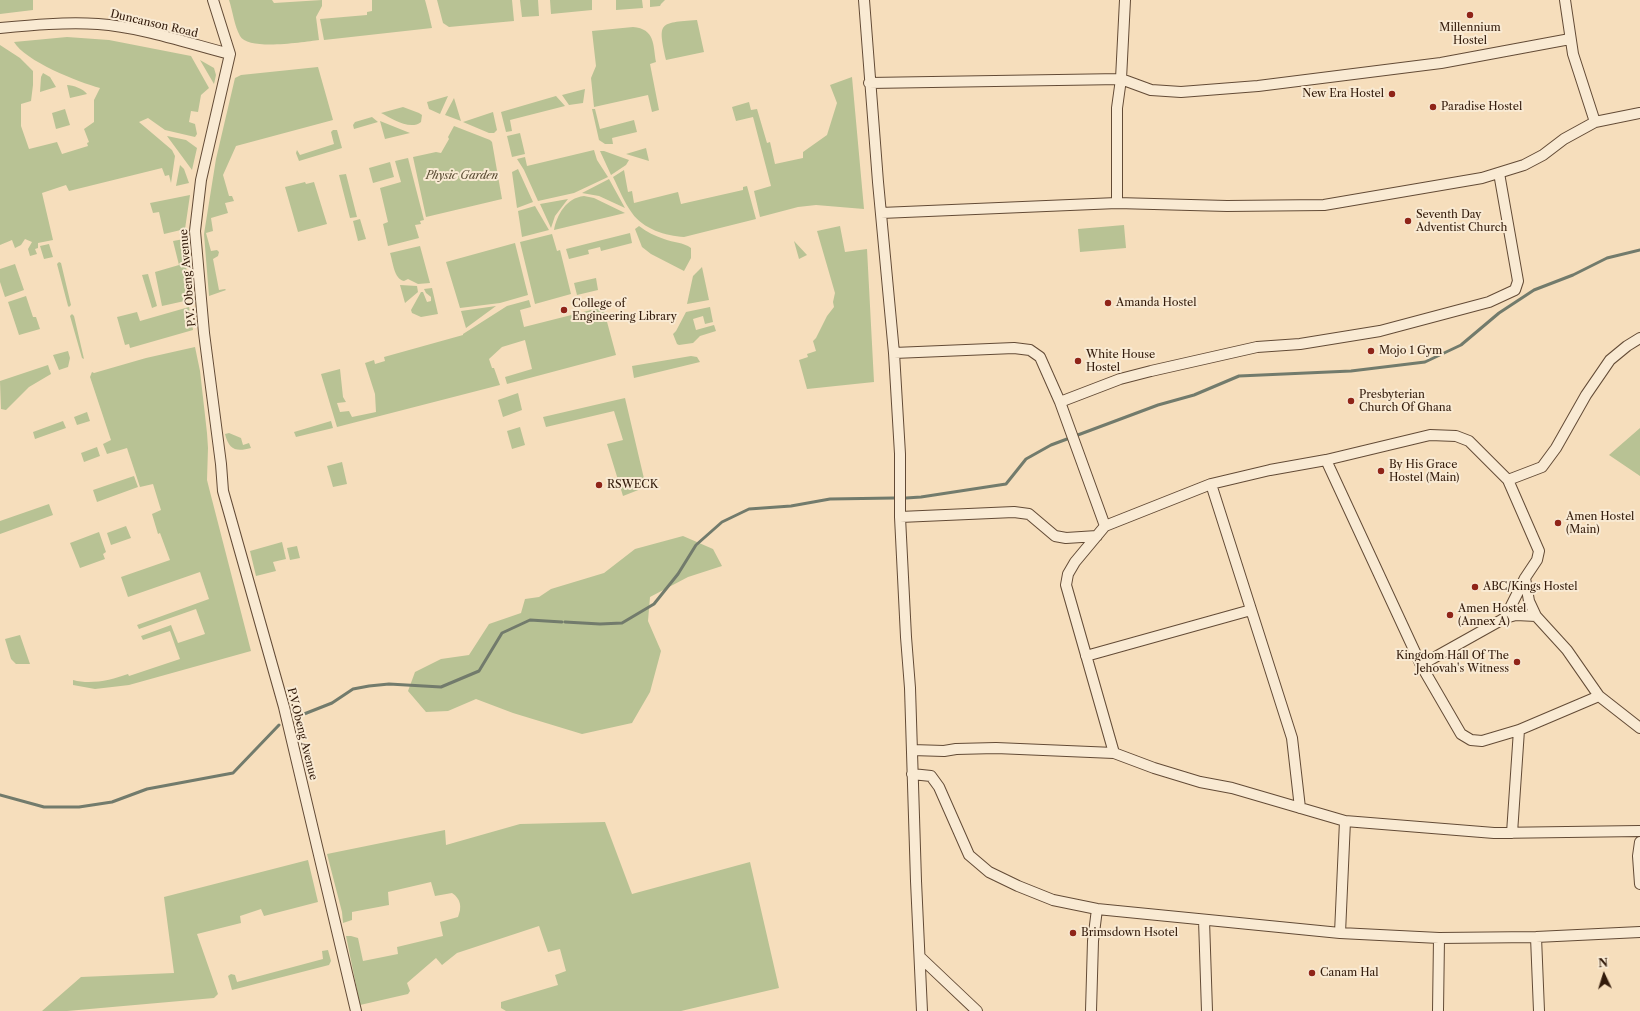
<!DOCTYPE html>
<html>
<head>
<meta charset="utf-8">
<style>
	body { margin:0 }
	#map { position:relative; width:1640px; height:1011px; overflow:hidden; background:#f6debc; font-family:"Libre Caslon Text",serif }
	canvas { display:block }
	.north { position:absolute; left:1584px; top:955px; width:40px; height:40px; -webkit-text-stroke:3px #f9ead3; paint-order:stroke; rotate:356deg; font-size:11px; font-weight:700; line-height:16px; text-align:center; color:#321a0a }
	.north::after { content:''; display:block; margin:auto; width:14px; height:18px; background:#321a0a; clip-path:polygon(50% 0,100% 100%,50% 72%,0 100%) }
</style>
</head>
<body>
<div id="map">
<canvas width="1640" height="1011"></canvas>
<div class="north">N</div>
</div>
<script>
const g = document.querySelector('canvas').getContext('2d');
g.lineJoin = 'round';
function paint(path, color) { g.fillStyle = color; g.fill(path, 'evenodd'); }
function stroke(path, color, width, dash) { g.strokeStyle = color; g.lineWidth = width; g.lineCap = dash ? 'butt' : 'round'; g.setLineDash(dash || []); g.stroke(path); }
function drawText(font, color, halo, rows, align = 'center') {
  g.font = font + ' "Libre Caslon Text",serif'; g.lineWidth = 4; g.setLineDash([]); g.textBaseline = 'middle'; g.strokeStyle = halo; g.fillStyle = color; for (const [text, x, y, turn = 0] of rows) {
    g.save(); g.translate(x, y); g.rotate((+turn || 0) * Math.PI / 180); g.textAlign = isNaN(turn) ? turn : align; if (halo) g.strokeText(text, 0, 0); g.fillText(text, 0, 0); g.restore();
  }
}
paint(new Path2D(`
	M0,0H33V10L0,14Z
	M229,0H272L274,3L322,0V6L316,17L319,40C303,42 248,51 240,36C234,25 233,12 229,0Z
	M372,0H425L429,15L432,28L324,40L320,19L367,15V12L372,11Z
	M437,0H512L514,21L449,27L443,23Z
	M520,0H538L539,16L522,17Z
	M550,0H592V10L551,14Z
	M616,0H642L643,8L616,10Z
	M650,0H665L661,4L660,6L650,7Z
	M697,20L704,52L666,60C658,22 658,23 697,20Z
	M633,27C655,29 653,44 656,62L650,64L659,110L652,112L648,95L594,107L591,78L596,66L592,31Z
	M67,37L109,40L191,56L209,88L201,95L198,112L191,111L189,122L195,124L197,134L195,137L165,130L148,118L139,122L172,150L175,156L171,183L169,175L165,176L162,168L69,191L66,185L42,193L53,240L38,243V248L35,249L37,254L30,256L28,249L32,242L25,239L21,245L15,248L12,240L0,245V45L20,58L33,71V85L31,101L21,104V126L29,149L57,142L62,154L88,146L87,143L89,142L84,129L94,122V100L100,88C78,82 25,61 14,42Z
	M200,60L214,68L216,75L214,84Z
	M318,67L333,120L236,146L223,175L229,196H232L234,201L225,203L228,213L211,218L213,231L206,233L211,251L217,250L219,252L218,256L213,259L219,290L225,289L226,290L209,296L204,234L216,159L235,78L241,75Z
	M43,73L50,77L56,87L40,92L41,77Z
	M852,77L864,209L816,205L798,207L760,217L754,191L771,186L753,117L736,121L732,107L749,102L751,110L757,109L767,143L770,142L775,164L803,158V152L827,135L837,103L830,85Z
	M67,85C73,85 84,89 87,94L70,98Z
	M585,89L583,103L569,105L562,95Z
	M448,96L440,114L429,109L427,102Z
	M556,96L565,106L510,120L512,131L506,132L501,112Z
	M454,98L461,121L445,115Z
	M403,107L419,113L422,115L421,122C410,131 391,118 381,113Z
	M65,109L70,125L56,129L52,113Z
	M592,109H595L600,129L634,120L637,132L612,138L613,144H605L599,140Z
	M493,112L497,130L494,133H489L463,122Z
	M372,117L378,122L354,129L353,125L355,122Z
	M380,121L410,133L385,139Z
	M454,126L490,140L492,142L502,199L426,217L413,157L436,152L441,153L449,139L448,137Z
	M333,130H337L342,148L299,161L296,153L297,150L300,155L334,144L331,132Z
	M520,133L525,154L512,157L507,136Z
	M167,136L186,140L197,148L192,170Z
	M646,148L649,161L626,154Z
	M594,150L597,160L608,177L574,193L538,201L524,170L517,159L525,157L527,166Z
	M600,151H604L629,160L626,165L611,175Z
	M408,158L424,220L420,221L421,224L415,225L419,238L388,246L383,224L388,222L380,188L401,182L395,161Z
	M390,162L394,177L373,183L369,168Z
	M180,165L184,169L189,183L176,186Z
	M518,169L533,202L517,208L512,172Z
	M624,170L628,192L632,191L634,203L678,192L681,204L743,190V187L747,186L756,219L684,237C666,236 643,229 632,213C624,202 619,189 613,177Z
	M346,174L357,217L350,218L339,175Z
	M609,179L625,208L599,196L582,193Z
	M305,182L306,184L314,182L327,224L298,232L285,187Z
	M190,195L185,229L164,234L159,212L153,213L150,203Z
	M584,196L594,198L625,213L554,230C557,215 566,198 584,196Z
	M568,199L555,216L551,228L540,204Z
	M535,206L549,230L522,237L518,211Z
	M360,219L366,239L358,241L353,221Z
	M1124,225L1126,248L1080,252L1078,229Z
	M639,226C647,232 655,236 664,239C674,243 683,242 691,248V258L684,271L651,254L642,247L635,229Z
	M840,226L845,252L867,249L874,382L807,389L799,360L808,357L807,354L816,351L813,341L816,338L827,316L834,307L833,302L835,293L817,231Z
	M630,233L632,243L601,251L600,247L588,250L589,254L569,259L566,249Z
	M552,234L557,251L560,250L571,294L535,304L520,242Z
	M184,239L189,300L162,306L155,272L179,265L173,241Z
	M794,241L807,255L799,259Z
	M515,243L528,295L500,303L460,308L446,262Z
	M49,244L53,257L44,259L40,246Z
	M420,246L430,283L418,284L408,279L404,281C394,279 393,262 390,253Z
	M59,262L61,263L71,305L69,307L68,306L57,264Z
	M15,264L24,290L5,297L0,282V269Z
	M702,267L709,300L687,304L693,276Z
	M148,274L157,306L152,308L142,275Z
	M596,278L598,290L577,295L574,283Z
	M400,285L417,286L418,292L405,303Z
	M432,288L438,314L421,317L412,313L411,310L421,292H423L427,302L431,301V297L426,293L424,289Z
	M26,296L33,317H36L40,329L19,335L8,302Z
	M529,300L531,307L520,310L524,327L603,307L616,355L507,384L505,377L532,369L525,340L502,347L489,359L492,368H494L500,385L337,427L321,374L340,369L343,397L346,402L337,403L340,412L349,411L352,417L376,412L375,394L365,363L374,360L375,364L385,361L384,357L463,335V334L507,306Z
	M496,306L466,328L461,311Z
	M189,307L193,330L130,348L129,344L125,345L117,317L137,312L140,321Z
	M710,307L713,322L705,324L703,316L693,319L696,330L714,325L716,331L700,336L693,343L679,345L677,344L673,334L676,331L686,312Z
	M72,314L74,316L84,359L82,358L70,316Z
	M195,347L200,371L207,433L208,448L207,480L209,488L251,651L129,685L95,689L73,685V680C91,685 111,680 128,674L129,676L180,659L170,631L143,640L141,636L171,625L178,643L205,634L196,609L139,629L137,625L209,599L200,572L128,597L121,577L170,560L160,533L158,534L152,514L161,510L153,484L140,487L127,448L107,454L103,444L111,440L90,377L92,372L94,373L146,358Z
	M68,351L70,358L68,367L59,370L53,355Z
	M691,356L697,357L700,362L634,378L632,366Z
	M48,365L51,374L29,387L6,410L1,409L0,381Z
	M518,393L522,410L503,417L498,400Z
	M625,398L646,487L623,496L607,444L623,440L614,411L546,427L543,417Z
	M87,412L90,421L77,425L74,417Z
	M63,421L66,428L35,439L33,432Z
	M331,421L333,428L296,437L294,432Z
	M520,427L525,445L512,449L507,431Z
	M1640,428V476L1609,455Z
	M229,433L241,438L243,445L249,443L251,448C236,452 229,450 225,434Z
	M97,447L100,456L84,462L81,453Z
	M342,462L347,484L333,487L327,466Z
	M134,476L138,487L97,502L93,490Z
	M49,504L53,515L0,534V521Z
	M126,526L131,538L111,545L107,533Z
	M99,532L106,552L103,554L105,559L80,568L70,543Z
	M683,536L713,549L722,566L688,577L650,597L648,621L661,651L650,692L632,723L582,734L513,713L476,699L448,711L426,712L408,691L415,672L441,659L469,655L489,624L521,613L525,599L539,597L551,589L604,573L635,549Z
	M282,542L286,559L273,562L276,571L256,576L250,551Z
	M297,546L300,558L290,560L287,548Z
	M20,635L30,664H16L11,659L5,639Z
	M605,822L632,894L750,862L779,988L681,1011H506L501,1008V1002L558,985L555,975L566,971L560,949L548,952L539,926L457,953L442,965L436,958L407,983L410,991L408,994L360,1005L346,936H351L358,938L363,961L398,954L397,947L443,936L440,922L458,917C462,907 461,899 452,893L435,896L431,882L388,892L389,905L352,912V920L343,923L342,912L327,854L445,830L446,845L520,824Z
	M308,860L318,902L264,916L261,909L240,916L241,923L197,934L218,994L214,998L67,1011H42L81,977L174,973L164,897Z
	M328,950L331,961L329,965L232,990L228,976L231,974L235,975L237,982L323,959L322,951Z`), '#b8c294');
stroke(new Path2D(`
	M906,498L921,497L1006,484L1026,459L1051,445L1158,405L1194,395L1239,376L1351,371L1425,362L1461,345L1499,313L1534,290L1573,275L1607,258L1640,250
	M565,622L600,624L622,623L654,604L678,574L696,545L722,522L749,509L791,506L830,499L894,498
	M299,716L332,703L353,689L369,686L389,684L441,687L479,671L502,633L530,620L562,622
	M0,795L44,807H79L112,802L147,789L233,773L279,725`), '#727b6c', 3);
const minor = new Path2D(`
	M213,0L230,54L201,180L195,231L204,333L221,464L223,491L284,707L356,1011
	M864,0L878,182L894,353L900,454V517L906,637L910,688L916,881L922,1011
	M1565,0L1573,54L1595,122
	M0,28C32,25 65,22 98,24C141,27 187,43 230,54
	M869,83L1121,79L1125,0
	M1117,203V108L1121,79L1151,90L1181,92L1258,86L1441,63L1570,39
	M881,213L1117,203L1227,206L1324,205L1482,178L1524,165L1543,155L1564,139L1595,122L1640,113
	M894,353L1014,348L1030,350L1040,357L1060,402L1105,526
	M1060,402L1120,379L1151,371L1257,347L1300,344L1380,331L1489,302L1515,290L1518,281L1499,173
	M1326,460L1421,665L1461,734L1471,740L1482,741L1519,730L1599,696
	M1508,480L1542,467L1556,448L1586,395L1610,360L1627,346L1640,338
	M1211,484L1292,738L1300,808
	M900,517L1014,512L1029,514L1055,536L1066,538L1097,536
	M1525,578L1529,601L1536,616L1567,650L1599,696L1640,728
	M1086,656L1251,610
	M1421,665L1505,618L1516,615L1536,616
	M912,750L944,751L956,749L996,748L1114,753L1154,768L1200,782L1232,788L1345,821L1494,833L1640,831
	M1114,753L1066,585L1068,574L1075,562L1105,526L1211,484L1270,470L1326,460L1430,435L1456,436L1469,441L1508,480L1539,551L1537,560L1525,578L1505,618
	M912,774L931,776L939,787L969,855L989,872L1018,886L1053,900L1097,909L1340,933L1439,938L1536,937L1640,932
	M1512,833L1519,730
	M1640,842L1638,856L1640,884
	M1204,920L1207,1011
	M1340,933L1345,821
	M1536,937L1539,1011
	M920,957L977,1011
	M1091,1011L1093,941L1097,909
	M1438,1011L1439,938`);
stroke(minor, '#634b36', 12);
stroke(minor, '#f9ead3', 10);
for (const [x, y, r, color] of [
	[1470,15,4,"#8f2418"],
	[1392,94,4,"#8f2418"],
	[1433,107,4,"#8f2418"],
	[1408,221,4,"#8f2418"],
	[1108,303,4,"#8f2418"],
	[564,310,4,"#8f2418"],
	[1371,351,4,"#8f2418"],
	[1078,361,4,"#8f2418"],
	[1351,401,4,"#8f2418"],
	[1381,471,4,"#8f2418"],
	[599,485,4,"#8f2418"],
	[1558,523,4,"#8f2418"],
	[1475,587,4,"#8f2418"],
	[1450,615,4,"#8f2418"],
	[1517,662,4,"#8f2418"],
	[1073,933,4,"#8f2418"],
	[1312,973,4,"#8f2418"]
]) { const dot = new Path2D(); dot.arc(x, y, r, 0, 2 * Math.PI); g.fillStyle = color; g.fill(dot); stroke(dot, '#f9ead3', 1.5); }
drawText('11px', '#321a0a', '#f9ead3', [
	["Duncanson Road",154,24,13],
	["P.V. Obeng Avenue",188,278,-95],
	["P.V.Obeng Avenue",302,734,76]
]);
drawText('11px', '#321a0a', '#f9ead3', [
	["Millennium",1470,28,"center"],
	["Hostel",1470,41,"center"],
	["New Era Hostel",1384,94,"right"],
	["Paradise Hostel",1441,107],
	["Seventh Day",1416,215],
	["Adventist Church",1416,228],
	["Amanda Hostel",1116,303],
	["College of",572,304],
	["Engineering Library",572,317],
	["Mojo 1 Gym",1379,351],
	["White House",1086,355],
	["Hostel",1086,368],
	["Presbyterian",1359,395],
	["Church Of Ghana",1359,408],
	["By His Grace",1389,465],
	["Hostel (Main)",1389,478],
	["RSWECK",607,485],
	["Amen Hostel",1566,517],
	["(Main)",1566,530],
	["ABC/Kings Hostel",1483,587],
	["Amen Hostel",1458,609],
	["(Annex A)",1458,622],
	["Kingdom Hall Of The",1509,656,"right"],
	["Jehovah's Witness",1509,669,"right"],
	["Brimsdown Hsotel",1081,933],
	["Canam Hal",1320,973]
], 'left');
drawText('italic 11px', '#5a4c33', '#f9ead3', [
	["Physic Garden",462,176]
]);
</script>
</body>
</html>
